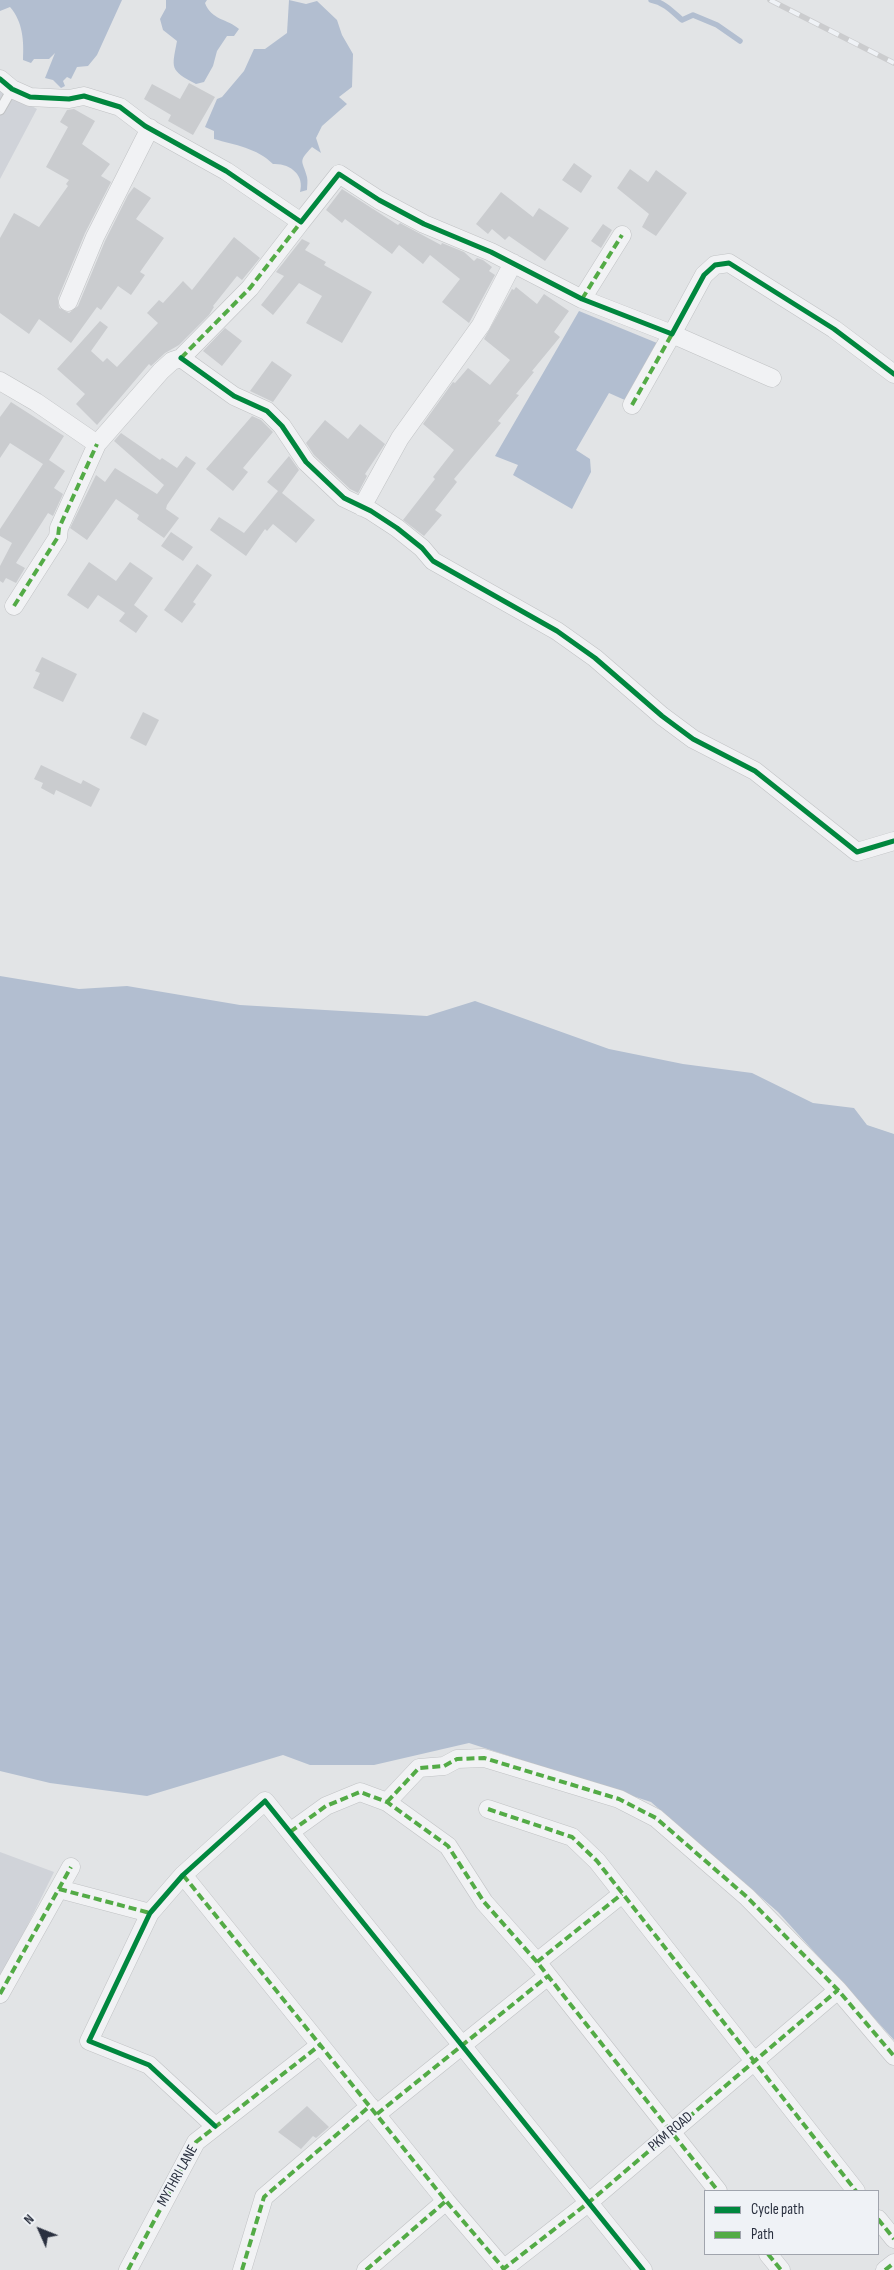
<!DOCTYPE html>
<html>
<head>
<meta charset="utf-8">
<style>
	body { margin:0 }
	#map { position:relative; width:894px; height:2270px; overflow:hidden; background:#e2e4e6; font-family:"Sofia Sans Condensed",sans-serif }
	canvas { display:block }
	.legend { position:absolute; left:704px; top:2190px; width:175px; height:65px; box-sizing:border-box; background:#eff2f6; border:1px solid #a0a4ad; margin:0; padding:6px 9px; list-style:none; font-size:15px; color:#2a303f }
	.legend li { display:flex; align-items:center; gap:10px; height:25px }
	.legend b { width:25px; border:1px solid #a0a4ad }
	.north { position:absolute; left:15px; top:2205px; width:50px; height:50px; -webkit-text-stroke:4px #eff2f6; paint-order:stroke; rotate:314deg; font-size:14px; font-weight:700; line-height:20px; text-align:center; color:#2a303f }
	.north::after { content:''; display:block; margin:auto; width:18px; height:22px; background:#2a303f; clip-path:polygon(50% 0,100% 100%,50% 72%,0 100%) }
</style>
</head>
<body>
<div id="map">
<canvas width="894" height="2270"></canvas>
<ul class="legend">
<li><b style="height:6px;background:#00873e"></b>Cycle path</li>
<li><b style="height:6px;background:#53ab46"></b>Path</li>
</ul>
<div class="north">N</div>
</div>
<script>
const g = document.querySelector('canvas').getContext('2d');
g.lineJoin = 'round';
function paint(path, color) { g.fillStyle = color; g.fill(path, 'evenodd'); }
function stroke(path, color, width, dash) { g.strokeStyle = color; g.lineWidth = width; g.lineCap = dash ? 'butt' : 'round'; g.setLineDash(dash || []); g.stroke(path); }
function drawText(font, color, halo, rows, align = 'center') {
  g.font = font + ' "Sofia Sans Condensed",sans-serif'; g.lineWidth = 4; g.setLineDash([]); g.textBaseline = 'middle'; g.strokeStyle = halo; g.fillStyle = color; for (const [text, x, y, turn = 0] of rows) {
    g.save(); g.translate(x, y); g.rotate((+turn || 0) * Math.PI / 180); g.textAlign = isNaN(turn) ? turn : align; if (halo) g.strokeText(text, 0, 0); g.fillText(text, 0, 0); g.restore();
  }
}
paint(new Path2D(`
	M0,88L37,109L0,179Z
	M0,1852L54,1872L0,1981Z`), '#d0d3d9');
paint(new Path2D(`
	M0,0H122L97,55L88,66L77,67L71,79L67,77L63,81L65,86L61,88L53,80L45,78L55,53L49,59H34L31,63L23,60C24,41 23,22 10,7L0,11Z
	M166,0H207L205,3C211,20 228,19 239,29L234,36H227L217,51L213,66L204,82L196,84C169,70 172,68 177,41L163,30L160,19L166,8Z
	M289,0L306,4L317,1L337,20L342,35L353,54L352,87L339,97L347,104L322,126L316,138L321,153L312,147C297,163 303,160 307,177C308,181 307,186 307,190L300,192C305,175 290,163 273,164C257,148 235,145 214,139V131L205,127L217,99L222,97L244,71L254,49H265L287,33Z
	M579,311L657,343L627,401L609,393L576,450L590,459L591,472L572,509L513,475L518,465L495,456Z
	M0,976L79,989L127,986L240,1005L427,1016L475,1001L609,1049L683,1064L752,1073L813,1103L854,1108L867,1125L894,1134V2040L778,1912L651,1802L469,1743L374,1765H310L283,1755L147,1796L50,1783L0,1771Z`), '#b2bed0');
stroke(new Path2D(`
	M651,0C664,2 673,12 682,20L693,15L717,25L740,41`), '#b2bed0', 5.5);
paint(new Path2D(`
	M189,83L215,97L193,135L168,121L171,115L144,99L152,84L180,99Z
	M74,109L95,121L82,144L110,164L101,176L111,182L85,233L58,298L59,308L69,313L78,306L105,241L128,195L134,187L151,198L136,219L164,238L140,272L145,275L131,295L118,286L101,310L97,307L71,343L39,319L29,334L0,313V238L14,213L39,227L68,186L66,184L69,180L46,167L68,127L60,122L67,110Z
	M574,163L592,176L581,193L562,180Z
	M630,169L648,182L656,170L687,193L656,236L642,227L649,214L617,188Z
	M342,189L398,225L400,223L441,245L442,243L464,252L474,261L477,258L483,260L492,267L489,271L495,275L469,323L442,302L460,279L430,255L423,264L399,245L392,254L345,219L342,223L326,210Z
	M501,192L533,217L539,208L569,228L545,261L509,236L505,240L492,229L488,234L476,224Z
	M603,224L612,230L601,248L591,241Z
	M234,237L260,258L242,280L237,276L213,306L214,307L209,315L179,345L165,353L151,366L149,364L97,425L76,404L85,394L57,369L100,321L108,327L91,351L103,362L107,358L117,367L158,323L147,313L159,300L163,303L183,281L192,290Z
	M302,239L310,243L305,250L326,262L324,265L372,292L342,343L306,323L322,296L299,283L273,315L261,305L284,276L276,272Z
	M516,287L537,304L544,294L569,311L554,332L560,337L532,371L534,372L516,394L519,395L498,421L501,423L454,479L457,482L435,510L442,515L424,536L403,520L435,479L433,477L454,450L423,424L453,382L455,383L468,368L490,385L510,360L484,339L512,289L514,290Z
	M225,328L242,341L222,366L203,351Z
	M272,361L292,375L273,402L250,391Z
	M11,402L64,436L49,460L65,471L54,488L63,494L53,516L48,513L16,563L25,568L16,583L6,578L3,583L0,581V566L12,543L0,536V529L43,464L10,443L0,458V417Z
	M252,416L261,420L273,432L243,468L248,472L233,491L206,469Z
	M325,420L348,439L360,424L385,444L365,474L367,476L358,493L350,489L314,455L306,443Z
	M121,433L160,460L162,458L177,468L186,456L196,463L167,505L166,509L179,518L164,538L137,519L139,515L116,499L87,540L70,528L96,475L105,482L115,468L157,494L164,485L114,441Z
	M289,456L299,470L282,493L315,520L296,543L273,524L267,531L265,529L246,556L210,530L219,517L244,533L278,491L267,482Z
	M171,532L193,547L183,561L161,546Z
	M89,562L116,581L130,562L153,578L134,605L148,616L136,633L119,621L125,613L98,595L88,609L67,595Z
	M197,564L212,575L193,602L196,604L182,623L164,610Z
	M42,657L77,674L63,702L33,688L40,673L35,671Z
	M143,712L159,720L146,746L130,738Z
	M41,765L81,784L83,780L100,789L91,807L56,790L54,795L41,788L43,783L34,779Z
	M307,2106L329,2127L316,2138L313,2136L301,2149L278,2132Z`), '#cacccf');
const lane = new Path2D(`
	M0,110L12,89`);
const street = new Path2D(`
	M0,79L12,89L30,97L69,99L84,96L120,107L145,126L226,171L301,222L339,174L379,200L424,224L491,252L582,299L672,334L704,275L715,265L729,263L834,329L894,374
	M582,299L622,235
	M68,302L95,237L150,128
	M181,358L234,396L267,411L282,426L306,462L344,498L371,511L397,528L422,548L433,561L557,631L595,658L662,716L693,739L755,771L857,852L894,841
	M0,381L36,402L97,444L161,371L172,361L181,358L250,288L301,222
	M632,405L672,334L772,378
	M362,507L400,438L481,325L513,263
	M14,606L58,537L59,528L97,444
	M387,1802L419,1768L444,1766L457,1759L484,1758L619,1799L656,1818L747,1897L838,1990L894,2056
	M488,1809L572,1837L597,1861L856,2191
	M290,1832L326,1806L360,1792L387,1802L448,1846L484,1902L537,1962L718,2191
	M183,1875L446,2201L505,2270
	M59,1889L150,1913
	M537,1962L622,1894
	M0,1994L71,1867
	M377,2114L548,1976
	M215,2126L149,2065L89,2041L150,1913L183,1875L265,1801L643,2270
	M878,2219L894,2239
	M768,2254L781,2270
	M128,2270L196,2142L320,2045
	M242,2270L264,2197L370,2106
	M366,2270L446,2201
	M502,2270L588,2203L838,1990
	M885,2270L894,2263`);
stroke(lane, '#c0c2c4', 11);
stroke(street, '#c0c2c4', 19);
stroke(lane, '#f1f2f4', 9);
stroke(street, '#f1f2f4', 18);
const rail = new Path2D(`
	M770,0L894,63`);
stroke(rail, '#cbccce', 5.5);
stroke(rail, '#eff2f6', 4, [11]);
stroke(new Path2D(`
	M582,299L622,235
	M181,358L250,288L301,222
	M632,405L672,334
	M14,606L58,537L59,528L97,444
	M387,1802L419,1768L444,1766L457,1759L484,1758L619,1799L656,1818L747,1897L838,1990L894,2056
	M488,1809L572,1837L597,1861L856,2191
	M290,1832L326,1806L360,1792L387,1802L448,1846L484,1902L537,1962L718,2191
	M183,1875L446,2201L505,2270
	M59,1889L150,1913
	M537,1962L622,1894
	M0,1994L71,1867
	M377,2114L548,1976
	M878,2219L894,2239
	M768,2254L781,2270
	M128,2270L196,2142L320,2045
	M242,2270L264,2197L370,2106
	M366,2270L446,2201
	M502,2270L588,2203L838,1990
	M885,2270L894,2263`), '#53ab46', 4, [8, 4]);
stroke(new Path2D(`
	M0,79L12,89L30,97L69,99L84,96L120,107L145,126L226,171L301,222L339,174L379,200L424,224L491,252L582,299L672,334L704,275L715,265L729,263L834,329L894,374
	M181,358L234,396L267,411L282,426L306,462L344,498L371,511L397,528L422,548L433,561L557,631L595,658L662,716L693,739L755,771L857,852L894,841
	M215,2126L149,2065L89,2041L150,1913L183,1875L265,1801L643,2270`), '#00873e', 5);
drawText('15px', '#2a303f', '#eff2f6', [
	["PKM ROAD",671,2132,-40],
	["MYTHRI LANE",178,2176,-61]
]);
</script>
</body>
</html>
